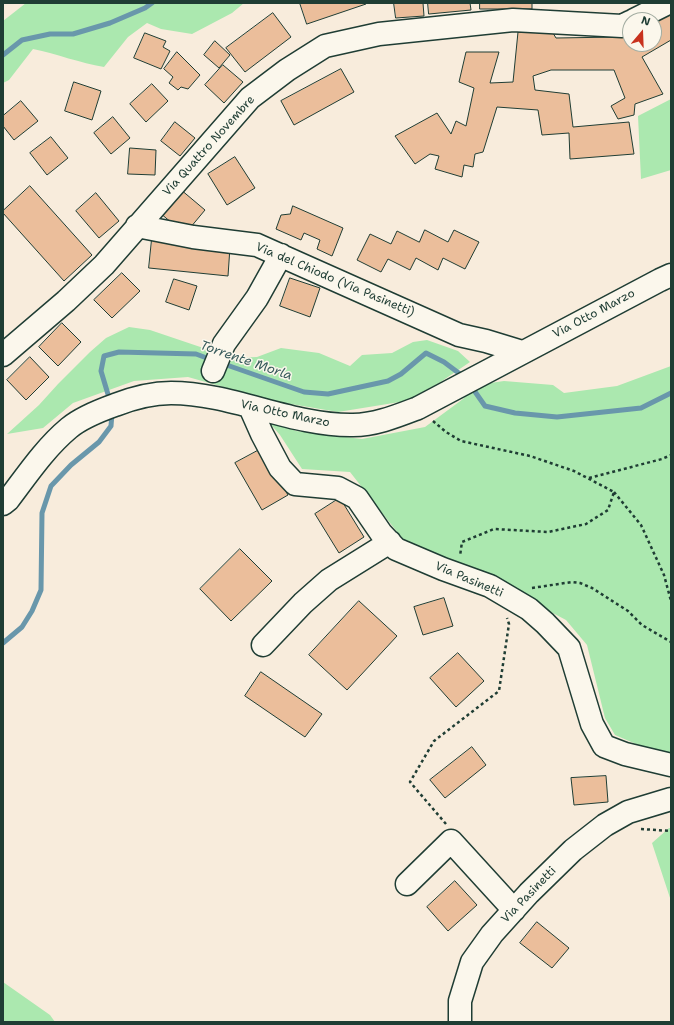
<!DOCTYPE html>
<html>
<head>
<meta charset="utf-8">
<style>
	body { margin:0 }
	#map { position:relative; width:674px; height:1025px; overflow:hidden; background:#f8ecdc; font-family:"Shantell Sans",sans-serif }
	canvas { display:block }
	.frame { position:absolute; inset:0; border:4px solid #1f3d34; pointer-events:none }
	.north { position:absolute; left:622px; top:12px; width:40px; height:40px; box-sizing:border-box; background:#fbf7ec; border:1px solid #a3ada2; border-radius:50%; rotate:19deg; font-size:11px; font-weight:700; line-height:16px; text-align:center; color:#1f3d34 }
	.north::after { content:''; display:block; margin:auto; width:14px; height:18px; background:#c8321e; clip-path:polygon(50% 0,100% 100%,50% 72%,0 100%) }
</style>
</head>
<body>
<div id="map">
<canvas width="674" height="1025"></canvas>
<div class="frame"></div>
<div class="north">N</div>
</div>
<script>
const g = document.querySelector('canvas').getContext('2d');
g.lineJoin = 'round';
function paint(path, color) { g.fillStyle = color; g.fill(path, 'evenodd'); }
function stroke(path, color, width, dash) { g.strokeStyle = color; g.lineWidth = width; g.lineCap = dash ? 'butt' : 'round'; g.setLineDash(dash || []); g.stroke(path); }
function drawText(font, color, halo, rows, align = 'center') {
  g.font = font + ' "Shantell Sans",sans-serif'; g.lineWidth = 3; g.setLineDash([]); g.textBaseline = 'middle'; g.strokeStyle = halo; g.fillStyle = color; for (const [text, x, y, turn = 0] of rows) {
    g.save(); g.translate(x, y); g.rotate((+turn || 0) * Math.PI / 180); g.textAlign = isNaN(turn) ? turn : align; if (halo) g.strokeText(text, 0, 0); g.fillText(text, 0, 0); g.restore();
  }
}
paint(new Path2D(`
	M26,3H244L232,13L192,34L161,29L147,23L128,37L104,67C80,63 57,54 33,49L9,80L3,83V21Z
	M671,99V170L641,179L638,116Z
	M129,327L150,330L233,358L257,357L281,348L319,353L350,366L362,355L392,353L413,342L427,340L458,351L470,362L439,383L406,401L338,412L273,401L188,377L134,381L73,403L43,428L7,434L39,405L58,384L90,352L106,338Z
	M671,366V759L615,735L605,718L587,645L566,620L515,593L412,551L350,472L302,469L280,435L266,419L296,431L362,439L425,427L463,399L476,385L504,381L553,385L564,393L617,386Z
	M669,828H671V901L652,843Z
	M3,982L50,1015L55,1022H3Z`), '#abe8af');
stroke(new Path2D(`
	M3,55L22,40L50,34H73L110,23L145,8L152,3
	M221,363L304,392L328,394L388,381L401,374L426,353L444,362L464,377
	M471,386L485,406L515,413L557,417L641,408L671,393
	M110,401L101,371L104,356L119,352L196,354L212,360
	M3,643L22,627L32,611L41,590L42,513L51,486L71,465L99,442L111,426L112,413`), '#6997ab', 5);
const building = new Path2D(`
	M300,3H365L366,4L307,24Z
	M394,3H423L424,16L396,18Z
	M428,3H470L471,10L429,14Z
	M480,3H532V9H480Z
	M671,8V40L642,57L663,94L635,104L634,115L618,119L611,106L625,98L614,70H551L533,76L535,90L569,94L573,127L629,122L634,154L570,159L569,133L542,135L538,110L497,107L483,152L475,154L473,167L464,165L462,177L435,169L439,156L430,154L415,164L395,136L437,113L451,134L456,121L466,126L474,88L459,82L466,52H499L490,83L513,82L518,32L553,33L556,38L618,37L630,31V44H654V20Z
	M273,13L291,37L245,72L226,48Z
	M145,33L166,41L163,47L170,51L161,69L134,58Z
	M215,41L230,55L219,68L204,55Z
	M177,52L200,75L188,89L181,87L178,90L169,83L173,77L164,69Z
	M223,65L243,82L224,103L205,85Z
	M341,69L354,92L294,125L281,101Z
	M74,82L101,91L92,120L65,111Z
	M152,84L168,101L146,122L130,104Z
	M21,101L38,121L14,140L3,126V116Z
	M113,117L130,138L111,154L94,133Z
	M175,122L195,138L180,156L161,141Z
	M51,137L68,158L47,175L30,153Z
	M130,148L156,150L155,175L128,174Z
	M235,157L255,188L227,205L208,174Z
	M30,186L92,255L64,281L3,213V211Z
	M180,189L205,210L185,234L160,213Z
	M96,193L119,221L99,238L76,211Z
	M293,206L343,228L332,256L317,249L320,240L304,233L301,240L276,229L281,215L290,214Z
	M425,230L448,242L454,230L479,242L465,269L443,258L438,270L416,258L410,270L388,259L381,272L357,260L370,234L391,244L397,231L419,242Z
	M152,239L230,247L228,276L149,268Z
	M122,273L140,291L112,318L94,300Z
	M290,278L320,288L310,317L280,306Z
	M174,279L197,286L189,310L166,302Z
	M62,323L81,342L58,366L39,347Z
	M30,357L49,377L26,400L7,380Z
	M261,449L288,495L262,510L235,463Z
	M340,498L364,537L339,553L315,514Z
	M240,549L272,581L231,621L200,589Z
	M444,598L453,626L423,635L414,607Z
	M359,601L397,636L347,690L309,655Z
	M458,653L484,681L456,707L430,678Z
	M261,672L322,714L305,737L245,696Z
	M472,747L486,765L445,798L430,780Z
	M606,776L608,802L574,805L571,778Z
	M455,881L477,905L448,931L427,907Z
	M537,922L569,948L552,968L520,943Z`);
paint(building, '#ebbe9b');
stroke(building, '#1f3d34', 1);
const minor = new Path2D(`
	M634,20L668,3
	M137,226L193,237L257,245L459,335L486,341L522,352
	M3,355L66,301L104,265L250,98L287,70L325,46L379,34L513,20L622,26L630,22
	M213,371L224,344L257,298L281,255
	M250,407L262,434L280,468L295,484L338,488L357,498L381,533L396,549L443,569L490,586L529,609L545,623L569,648L592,724L604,746L625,754L671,765
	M3,504L8,500C27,475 45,448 69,428C81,418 101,410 115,405C133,398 152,393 171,393C232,393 292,426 353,425C375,425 397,416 418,408L660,280L671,275
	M263,645L303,603L329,580L390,542
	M407,884L451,841L514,910
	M460,1022V1001L472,962L492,934L529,893L573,850L605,825L628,812L671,799`);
stroke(minor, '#1f3d34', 25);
stroke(new Path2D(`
	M433,421L446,432L461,441L530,456L574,471L614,492L608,510L586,524L548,532L494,529L462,542L460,556
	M589,478L662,459L671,455
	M614,492L641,525L664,575L671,601
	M532,588L572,582L580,583L592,588L628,611L642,625L671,642
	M446,824L410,782L434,741L499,691L509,624L507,618
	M641,829L671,831`), '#1f3d34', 2.5, [3, 3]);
stroke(minor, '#fbf7ec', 22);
drawText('12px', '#1f3d34', '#fbf7ec', [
	["Via Quattro Novembre",209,146,-48],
	["Via del Chiodo (Via Pasinetti)",335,280,23],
	["Via Otto Marzo",594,314,-28],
	["Via Otto Marzo",285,414,12],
	["Via Pasinetti",469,580,23],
	["Via Pasinetti",529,895,-46]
]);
drawText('italic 13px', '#385b5c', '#fbf7ec', [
	["Torrente Morla",246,361,19]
]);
</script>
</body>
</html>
